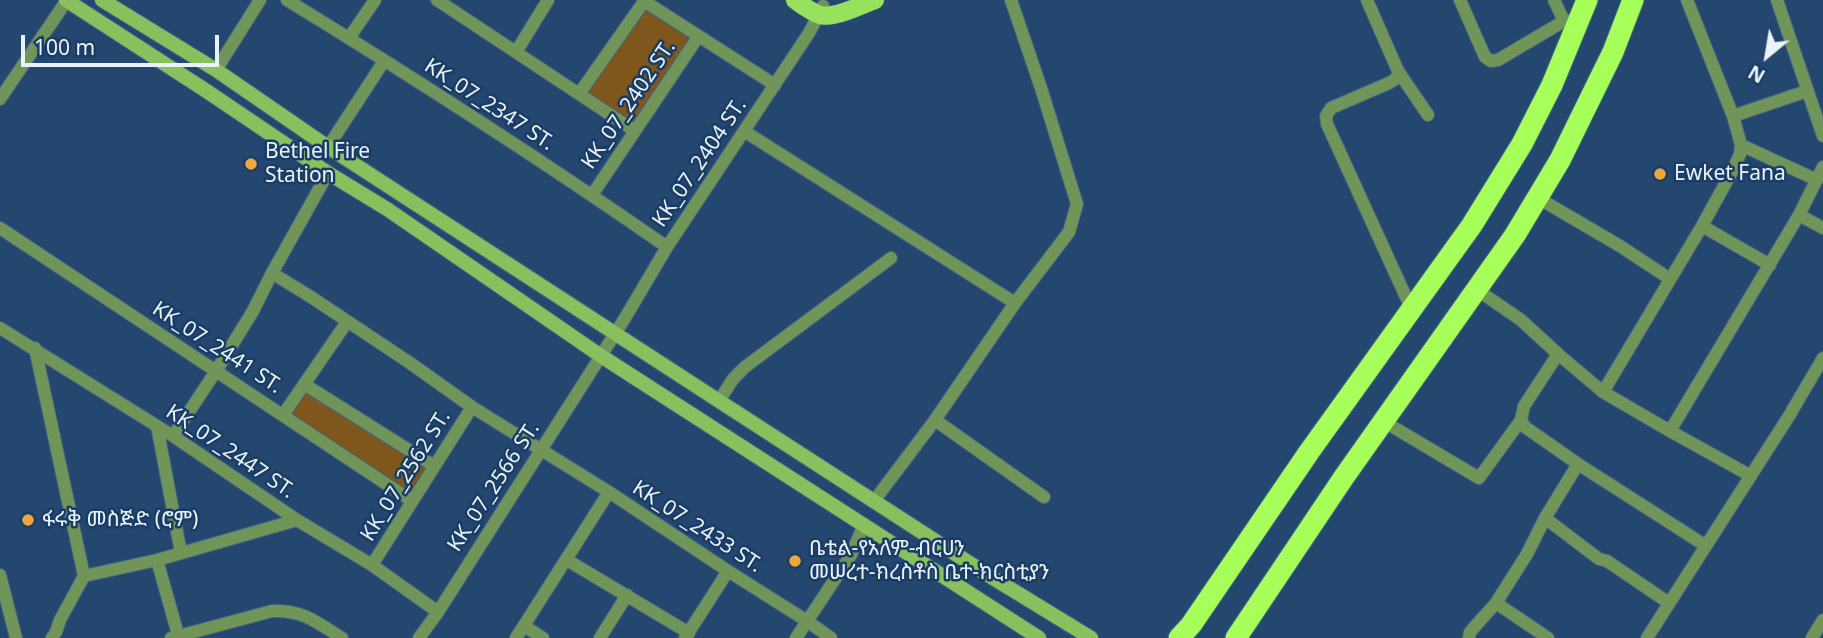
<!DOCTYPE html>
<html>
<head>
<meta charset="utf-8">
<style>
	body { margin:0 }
	#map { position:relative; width:1823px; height:638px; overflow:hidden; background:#244770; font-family:"Noto Sans",sans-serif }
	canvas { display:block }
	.north { position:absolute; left:1732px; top:21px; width:70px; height:70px; -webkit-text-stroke:5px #193d65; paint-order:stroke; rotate:210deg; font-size:19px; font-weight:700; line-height:28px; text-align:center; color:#eaf2fc }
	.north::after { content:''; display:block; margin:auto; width:24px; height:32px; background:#eaf2fc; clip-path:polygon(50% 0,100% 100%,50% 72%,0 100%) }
	.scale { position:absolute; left:21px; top:35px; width:198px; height:32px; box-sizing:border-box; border:4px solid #eaf2fc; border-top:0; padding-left:9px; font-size:21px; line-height:24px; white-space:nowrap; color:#eaf2fc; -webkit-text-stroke:5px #193d65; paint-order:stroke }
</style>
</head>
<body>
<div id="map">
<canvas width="1823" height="638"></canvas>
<div class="north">N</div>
<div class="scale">100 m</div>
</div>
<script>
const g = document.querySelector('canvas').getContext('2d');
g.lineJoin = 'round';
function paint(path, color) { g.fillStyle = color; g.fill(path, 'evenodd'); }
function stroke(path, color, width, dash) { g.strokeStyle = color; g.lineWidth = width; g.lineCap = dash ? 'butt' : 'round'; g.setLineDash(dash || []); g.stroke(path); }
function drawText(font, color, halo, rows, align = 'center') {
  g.font = font + ' "Noto Sans","Noto Sans Ethiopic",sans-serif'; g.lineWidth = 5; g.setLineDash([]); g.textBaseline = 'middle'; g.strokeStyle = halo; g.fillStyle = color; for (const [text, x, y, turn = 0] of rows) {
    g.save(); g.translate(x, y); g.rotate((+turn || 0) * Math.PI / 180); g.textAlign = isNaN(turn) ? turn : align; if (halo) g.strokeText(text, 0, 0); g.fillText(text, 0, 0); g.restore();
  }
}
paint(new Path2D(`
	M644,1L698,37L635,131L579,94Z
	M304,384L434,466L412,501L283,415Z`), '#7f571c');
const street = new Path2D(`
	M287,0C416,79 543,161 667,247
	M437,0L635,131
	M1367,0L1398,71L1397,78L1389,83L1331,108L1326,116L1327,124L1411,308
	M1460,0L1485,57L1491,61L1498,60L1564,21L1580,20
	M1554,0L1564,21
	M1777,0L1823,136
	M644,1L775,85
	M349,38L375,0
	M516,52L548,0
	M216,70L260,0
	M1398,71L1428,115
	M579,94L645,0
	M0,99L67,0
	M1733,116L1807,91
	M744,131L1015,303
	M1741,145L1817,180
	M328,147L384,61
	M592,195L698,37
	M1538,198L1620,246L1670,279
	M1799,215L1823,228
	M1702,226L1770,265
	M0,228L412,501
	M272,273L311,297L410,363L472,407L609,492L728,571L807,621L831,638
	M1476,289L1521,320L1558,354
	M0,328L173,436L297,520L372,565L438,612
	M35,348L84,576
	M304,384L434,466
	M1603,392L1670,431L1799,215L1823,167
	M719,401L733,379L745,367L891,258
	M283,415L347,322
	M935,420L1044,497
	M1383,421L1479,478L1521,420
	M157,426L181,553
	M1670,431L1751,476
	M173,436L216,371L253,311L272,273L328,173
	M1578,464L1706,546
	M874,501L935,420L1015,303L1069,232L1077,204L1041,88L1011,0
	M1545,518L1599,559L1607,561L1669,603
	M157,560L179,638
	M567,560L689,633
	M372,565L472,407
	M0,575L16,638
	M84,576L157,560L297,520
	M1496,603L1548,638
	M524,626L543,638
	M52,638L56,632L60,620L84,576
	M171,638L272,611C304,610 316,622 342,638
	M419,638L438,612L625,318L667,247L809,33L823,6
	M516,638L609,492
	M600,638L627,595
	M685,638L728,571
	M796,638L851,555L864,524
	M1469,638L1470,632L1496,603L1527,554L1545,518L1578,464L1525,427L1521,420L1524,406L1558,354L1603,392L1702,226L1734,168L1740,154L1741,145L1733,116L1687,0
	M1647,638L1789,416L1823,358
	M1812,638L1823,620`);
const secondary = new Path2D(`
	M66,0L205,90L328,173L387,209L601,356L1039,638
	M102,0L216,70L328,147L719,401L988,575L1091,638`);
const primary = new Path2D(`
	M795,0C802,5 811,12 820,15C834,19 861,5 875,0`);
const highway = new Path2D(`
	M1179,638L1191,625L1309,452L1472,225L1522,144L1552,85L1587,0
	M1236,638L1344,477L1515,235L1560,160L1613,52L1633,0`);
stroke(street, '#446286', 14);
stroke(secondary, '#446286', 16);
stroke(primary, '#446286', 19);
stroke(highway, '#446286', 23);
stroke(street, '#719558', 12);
stroke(secondary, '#87c05c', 14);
stroke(primary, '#98e15c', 18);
stroke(highway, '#a7ff5a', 21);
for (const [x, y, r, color] of [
	[251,164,7,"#eea73d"],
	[1660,174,7,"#eea73d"],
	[28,520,7,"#eea73d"],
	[795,561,7,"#eea73d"]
]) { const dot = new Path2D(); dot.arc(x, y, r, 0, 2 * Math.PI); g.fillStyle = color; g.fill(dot); stroke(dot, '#193d65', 2.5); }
drawText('21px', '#eaf2fc', '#193d65', [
	["KK_07_2347 ST.",489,105,33],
	["KK_07_2402 ST.",629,105,-56],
	["KK_07_2404 ST.",700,163,-56],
	["KK_07_2441 ST.",217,348,33],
	["KK_07_2447 ST.",230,452,34],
	["KK_07_2562 ST.",406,476,-58],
	["KK_07_2566 ST.",494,487,-57],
	["KK_07_2433 ST.",697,527,33]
]);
drawText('21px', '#eaf2fc', '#193d65', [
	["Bethel Fire",265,152],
	["Station",265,176],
	["Ewket Fana",1674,174],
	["ፋሩቅ መስጅድ (ሮም)",42,520],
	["ቤቴል-የአለም-ብርሀን",809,549],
	["መሠረተ-ክረስቶስ ቤተ-ክርስቲያን",809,573]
], 'left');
</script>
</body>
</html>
